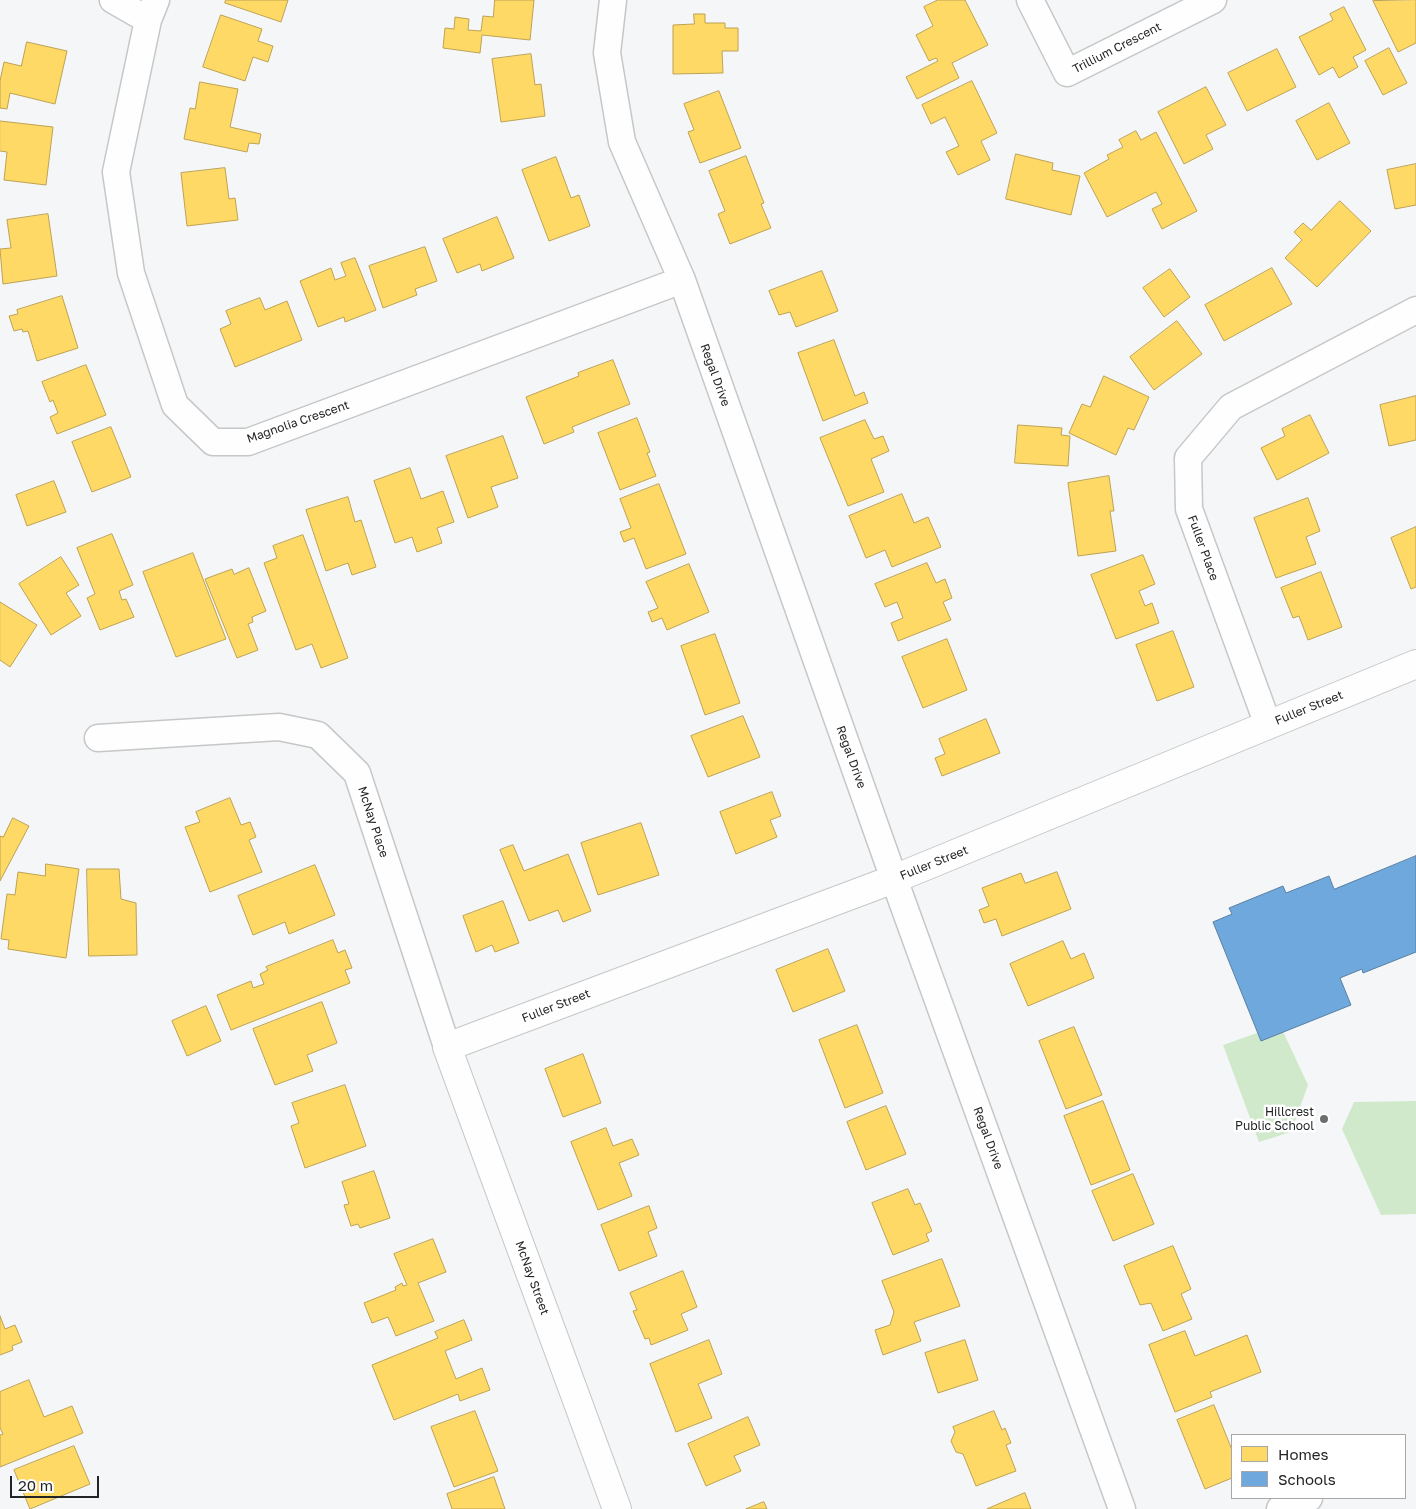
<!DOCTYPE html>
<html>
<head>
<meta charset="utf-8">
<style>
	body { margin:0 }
	#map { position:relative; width:1416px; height:1509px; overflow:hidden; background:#f5f6f7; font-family:"Golos Text",sans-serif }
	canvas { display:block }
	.legend { position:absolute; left:1231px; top:1434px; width:175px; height:65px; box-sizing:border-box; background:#fff; border:1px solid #a7a7a7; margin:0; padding:6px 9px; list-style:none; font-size:15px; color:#222323 }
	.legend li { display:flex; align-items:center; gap:10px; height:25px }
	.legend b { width:25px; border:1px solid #a7a7a7 }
	.scale { position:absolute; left:10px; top:1476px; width:89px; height:22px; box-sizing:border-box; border:2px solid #222323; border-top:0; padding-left:6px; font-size:15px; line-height:18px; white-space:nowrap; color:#222323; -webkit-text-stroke:4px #fff; paint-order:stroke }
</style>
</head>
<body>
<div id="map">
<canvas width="1416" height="1509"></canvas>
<ul class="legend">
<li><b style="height:14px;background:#ffd966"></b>Homes</li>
<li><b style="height:14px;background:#6fa8dc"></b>Schools</li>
</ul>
<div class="scale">20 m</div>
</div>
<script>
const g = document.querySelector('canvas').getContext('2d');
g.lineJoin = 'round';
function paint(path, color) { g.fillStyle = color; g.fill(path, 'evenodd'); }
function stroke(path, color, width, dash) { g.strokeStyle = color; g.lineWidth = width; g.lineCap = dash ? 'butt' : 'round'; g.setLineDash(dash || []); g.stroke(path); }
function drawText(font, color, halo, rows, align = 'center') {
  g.font = font + ' "Golos Text",sans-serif'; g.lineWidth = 5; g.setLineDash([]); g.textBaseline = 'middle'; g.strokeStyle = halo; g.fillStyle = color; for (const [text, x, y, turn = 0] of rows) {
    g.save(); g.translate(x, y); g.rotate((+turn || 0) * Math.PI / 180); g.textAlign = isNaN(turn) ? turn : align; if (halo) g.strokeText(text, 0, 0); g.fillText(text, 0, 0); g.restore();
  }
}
paint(new Path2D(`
	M1280,1025L1308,1085L1291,1132L1259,1142L1223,1045Z
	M1416,1101V1214L1381,1215L1342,1129L1354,1102Z`), '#d0e9cb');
const homes = new Path2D(`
	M226,0H288L281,22L225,3Z
	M495,0H534L530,40L482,35L480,53L443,48L445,28L454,29L455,17L469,19L468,30L481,31L483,16L493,17Z
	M938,0H965L988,45L952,63L959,78L917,99L906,77L938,61L936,58L929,61L916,35L933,26L924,7Z
	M1416,0V43L1398,52L1373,1Z
	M1344,7L1366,50L1353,57L1358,67L1339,78L1333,67L1319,75L1299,37L1333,20L1330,14Z
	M694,14H705V23H725V28H738V51H722L723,73L673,74V25L694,24Z
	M221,15L262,29L258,41L273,46L268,62L253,57L245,81L203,67Z
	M27,42L67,51L55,104L10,93L7,109L0,108V81L4,62L21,66Z
	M1389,48L1407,83L1383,95L1365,61Z
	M1277,49L1296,87L1247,111L1228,73Z
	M531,54L535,85L541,84L545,116L501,122L492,59Z
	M972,81L997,133L981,141L990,160L958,175L946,152L959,146L945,117L931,124L922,105Z
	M200,82L238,89L230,127L261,134L259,144L249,143L247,152L184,139L190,108L195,109Z
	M1206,87L1226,125L1206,135L1213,149L1184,164L1158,112Z
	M719,91L741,148L700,163L688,132L694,130L684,104Z
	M1329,103L1350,143L1317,160L1296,121Z
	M0,121L53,127L46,185L4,180L7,152L0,151Z
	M1136,131L1141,140L1156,132L1197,211L1162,229L1152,209L1162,204L1156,192L1107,217L1084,173L1109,159L1107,155L1123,147L1119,140Z
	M1016,154L1053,163L1052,170L1080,176L1071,215L1006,199Z
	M746,156L764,203L761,204L771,228L730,244L718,214L725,211L709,171Z
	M556,157L571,198L579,195L590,226L549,241L522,170Z
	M1416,164V205L1395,209L1387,170Z
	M225,168L229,199L235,198L238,220L187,226L181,173Z
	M1340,201L1371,231L1317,287L1285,258L1302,240L1294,232L1303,223L1311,230Z
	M48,214L57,276L3,284L0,249L11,248L7,220Z
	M497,217L514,258L482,271L480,264L457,273L443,239Z
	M425,247L437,281L415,289L417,295L383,308L369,266Z
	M355,258L376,310L345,322L344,317L318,327L300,281L331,268L335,280L346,276L341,263Z
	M1272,268L1292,304L1224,341L1205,305Z
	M1170,269L1190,297L1164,317L1143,288Z
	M822,271L838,311L796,327L790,312L779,315L769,291Z
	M62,296L78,348L37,361L28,331L23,332L22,329L14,331L9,316L18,314L17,310Z
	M260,298L265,310L287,301L302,340L235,367L220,329L231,324L226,311Z
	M1177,321L1202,354L1154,390L1130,357Z
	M834,340L855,396L864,392L868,403L823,421L798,353Z
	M613,360L630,404L572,427L574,432L544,444L526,397L579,376L578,373Z
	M86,365L106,415L57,434L50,417L58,413L53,400L50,402L42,382Z
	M1104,376L1149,397L1134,430L1128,428L1116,455L1069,433L1082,404L1090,407Z
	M1416,396V440L1389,446L1380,405Z
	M1310,415L1329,453L1277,480L1261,448L1285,436L1282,429Z
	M637,418L650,452L647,453L656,476L620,490L598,433Z
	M865,420L874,439L883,436L889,451L871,459L884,492L848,506L820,438Z
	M1018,425L1062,428L1061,435L1070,436L1068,466L1015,463Z
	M111,427L131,477L92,492L72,442Z
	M503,436L518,478L491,487L498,507L468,518L446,456Z
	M410,468L421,499L443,491L454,522L437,528L442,543L417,552L412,537L395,543L374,481Z
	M1109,476L1114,511H1110L1116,551L1078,556L1068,483Z
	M54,481L66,512L27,526L16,495Z
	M659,484L686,554L646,569L634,538L624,542L620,532L631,528L620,499Z
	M902,494L914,523L928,517L941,547L892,567L885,550L866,558L849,516Z
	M348,497L355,522L361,520L376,567L352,575L348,563L326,571L306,510Z
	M1308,498L1320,531L1306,537L1316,564L1276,578L1254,518Z
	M1416,527V587L1411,589L1391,538Z
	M112,534L133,585L119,591L122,600L126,599L134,617L100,630L87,598L95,594L77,548Z
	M303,535L348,658L321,668L312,644L296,650L264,563L277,558L273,546Z
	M193,553L226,639L176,657L143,572Z
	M1143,555L1155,584L1139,591L1145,606L1152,603L1159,623L1116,639L1091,575Z
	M61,557L79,585L66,593L81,616L51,635L19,584Z
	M927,563L936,583L945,579L952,598L943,602L951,620L898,641L891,623L903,618L897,602L885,607L875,584Z
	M689,564L709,612L667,630L662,618L652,622L648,612L658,608L646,582Z
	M249,568L266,611L252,617L253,622L248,624L258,650L237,658L205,579L232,569L234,574Z
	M1321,572L1342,627L1308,640L1299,616L1293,618L1281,588Z
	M0,602L37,625L10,667L0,660Z
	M1173,631L1194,687L1157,701L1136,645Z
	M715,634L740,703L705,715L681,646Z
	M947,639L967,690L923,708L902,657Z
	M743,716L760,757L708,777L691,736Z
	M986,719L1000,753L942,776L935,758L945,754L939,739Z
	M772,792L781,816L770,820L777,837L736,854L720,812Z
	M230,798L241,825L250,822L256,837L249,840L262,872L210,892L185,827L200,822L196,812Z
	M13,818L29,826L0,881V836L3,837Z
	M641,823L659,875L598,895L581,843Z
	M513,845L524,871L568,854L591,911L563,922L558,910L529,921L500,850Z
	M46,864L79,869L66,958L8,949L9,940L1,939L7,894L15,895L18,872L45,876Z
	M315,865L335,915L289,934L285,922L253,935L238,896Z
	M87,869H119L121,899L136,903L137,955L89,956Z
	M1057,872L1071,909L1002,936L996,919L984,923L979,910L989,906L982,888L1021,873L1025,883Z
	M503,901L519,943L495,952L492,945L476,952L463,916Z
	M333,940L338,953L345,950L352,968L345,970L350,983L231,1030L217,995L251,981L253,988L264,984L260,974L268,970L266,967Z
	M1063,941L1071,959L1084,953L1094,978L1028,1006L1010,964Z
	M828,949L845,991L793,1012L776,970Z
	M322,1002L337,1043L307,1055L313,1071L275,1085L253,1029Z
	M206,1006L221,1041L187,1056L172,1021Z
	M857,1025L883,1093L845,1108L819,1040Z
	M1074,1027L1102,1095L1066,1109L1039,1041Z
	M583,1054L601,1103L563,1117L545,1069Z
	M345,1085L366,1146L305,1168L291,1126L299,1123L292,1103Z
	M1103,1101L1130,1170L1091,1185L1064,1116Z
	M886,1106L906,1154L866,1170L847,1122Z
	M606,1128L613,1146L632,1139L639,1155L619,1163L632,1196L598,1210L571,1142Z
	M374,1171L390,1218L360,1228L358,1224L351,1226L344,1205L349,1204L342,1182Z
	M1133,1174L1154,1224L1113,1241L1092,1191Z
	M908,1189L915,1205L920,1203L932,1231L926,1234L929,1241L893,1255L872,1203Z
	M649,1206L657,1228L648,1232L657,1256L619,1271L601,1225Z
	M433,1239L446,1272L418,1283L434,1321L396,1336L388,1317L372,1323L364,1303L396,1290L395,1287L402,1283L403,1286L407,1285L394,1254Z
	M1173,1246L1191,1289L1181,1294L1192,1319L1163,1331L1151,1303L1140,1305L1124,1266Z
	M942,1259L960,1306L914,1322L921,1341L883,1355L875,1330L890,1325L894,1312L882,1281Z
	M683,1271L697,1307L681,1314L688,1330L651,1345L649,1338L645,1339L633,1311L637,1310L630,1293Z
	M0,1316L5,1329L15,1325L22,1342L12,1346L13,1350L0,1355Z
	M464,1320L472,1340L445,1351L456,1379L482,1368L490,1390L460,1401L458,1394L394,1420L372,1365L438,1338L435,1332Z
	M1185,1331L1195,1356L1247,1335L1261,1372L1210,1392L1212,1397L1175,1412L1149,1345Z
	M709,1340L722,1374L698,1384L712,1418L676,1432L650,1364Z
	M965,1340L978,1380L938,1393L925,1353Z
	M29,1380L44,1417L72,1406L83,1433L0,1467V1435L3,1434L0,1428V1392Z
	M1214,1405L1232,1450V1478L1205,1489L1177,1420Z
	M475,1411L498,1471L454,1487L431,1427Z
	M994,1411L1002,1430L1005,1428L1011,1443L1006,1445L1016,1471L976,1486L963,1454L956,1452L951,1441L955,1432L953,1427Z
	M748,1417L760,1445L734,1456L741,1471L706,1486L688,1444Z
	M74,1446L90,1484L30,1509L14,1470Z
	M494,1477L505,1509H452L447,1494Z
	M1025,1493L1031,1509H987Z
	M764,1502L767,1509H746Z`);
paint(homes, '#ffd966');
stroke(homes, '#bda252', 1);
const schools = new Path2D(`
	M1416,856V952L1363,973L1362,969L1340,978L1351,1005L1261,1041L1213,922L1232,914L1229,908L1283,886L1286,893L1329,876L1334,889Z`);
paint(schools, '#6fa8dc');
stroke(schools, '#5880a4', 1);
const street = new Path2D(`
	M113,0L148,20
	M156,0L148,20L116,172L131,273L175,405L213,442H248L682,280
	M613,0L607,53L622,142L682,280L894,879L1122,1509
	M1030,0L1067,73L1213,0
	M1268,725L1189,509L1188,458L1231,407L1416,310
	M98,738L279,727L318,735L357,773L447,1047
	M1280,1509L1309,1498`);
const secondary = new Path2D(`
	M617,1509L447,1047L894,879L1416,664`);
stroke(street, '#c6c7c8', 29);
stroke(secondary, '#c6c7c8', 30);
stroke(street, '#fefefe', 26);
stroke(secondary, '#fefefe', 28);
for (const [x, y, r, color] of [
	[1324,1119,5,"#6c6d6d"]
]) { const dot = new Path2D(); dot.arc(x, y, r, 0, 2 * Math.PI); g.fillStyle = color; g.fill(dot); stroke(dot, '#fff', 2); }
drawText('12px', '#222323', '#fff', [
	["Trillium Crescent",1117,48,-27],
	["Regal Drive",715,375,70],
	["Magnolia Crescent",298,422,-19],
	["Fuller Place",1203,548,70],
	["Fuller Street",1309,708,-22],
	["Regal Drive",851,757,70],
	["McNay Place",373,822,72],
	["Fuller Street",934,863,-22],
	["Fuller Street",556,1006,-21],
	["Regal Drive",988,1138,70],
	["McNay Street",532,1278,70]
]);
drawText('12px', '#222323', '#fff', [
	["Hillcrest",1314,1112],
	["Public School",1314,1126]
], 'right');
</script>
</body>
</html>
